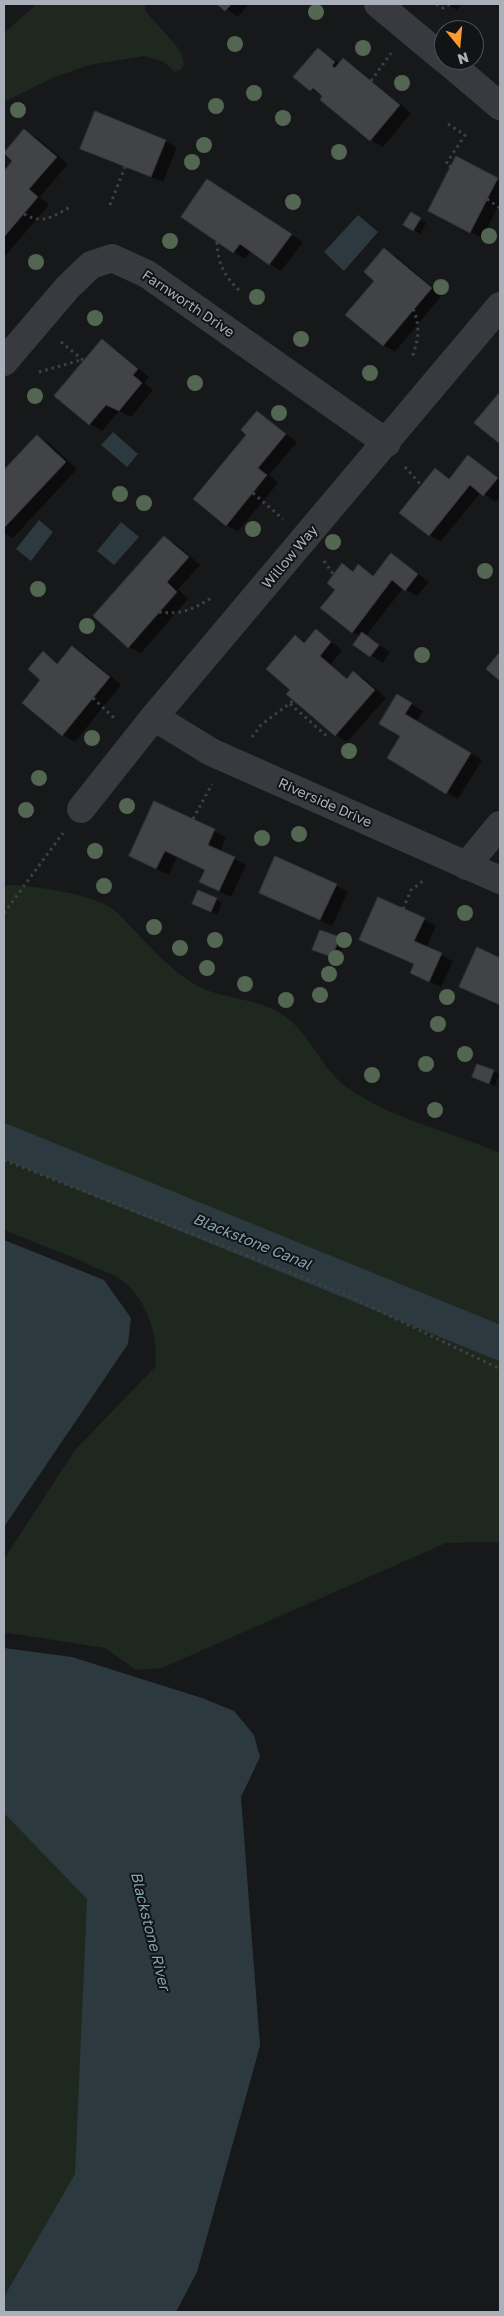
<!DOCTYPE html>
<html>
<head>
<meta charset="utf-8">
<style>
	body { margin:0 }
	#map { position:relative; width:504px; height:2316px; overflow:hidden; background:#17181a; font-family:"Golos Text",sans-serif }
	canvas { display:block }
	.frame { position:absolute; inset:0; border:5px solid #a9b0ba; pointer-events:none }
	.north { position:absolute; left:434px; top:20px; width:50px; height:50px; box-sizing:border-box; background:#121315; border:1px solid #4e5257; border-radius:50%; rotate:163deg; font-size:14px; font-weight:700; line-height:20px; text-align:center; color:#a9b0ba }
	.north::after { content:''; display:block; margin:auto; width:18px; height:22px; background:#fb9a2e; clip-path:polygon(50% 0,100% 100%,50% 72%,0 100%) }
</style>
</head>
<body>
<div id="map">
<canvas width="504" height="2316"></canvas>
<div class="frame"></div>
<div class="north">N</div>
</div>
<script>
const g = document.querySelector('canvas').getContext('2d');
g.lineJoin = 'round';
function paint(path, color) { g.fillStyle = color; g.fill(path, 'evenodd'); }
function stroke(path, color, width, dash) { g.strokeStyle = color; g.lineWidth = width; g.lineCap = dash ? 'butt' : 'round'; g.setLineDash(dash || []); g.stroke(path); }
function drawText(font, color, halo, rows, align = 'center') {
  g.font = font + ' "Golos Text",sans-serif'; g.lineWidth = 4; g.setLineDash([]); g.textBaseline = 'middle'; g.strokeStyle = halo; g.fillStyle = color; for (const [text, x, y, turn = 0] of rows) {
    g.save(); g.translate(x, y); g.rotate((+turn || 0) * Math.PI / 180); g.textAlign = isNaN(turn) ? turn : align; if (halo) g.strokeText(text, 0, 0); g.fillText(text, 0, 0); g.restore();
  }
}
paint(new Path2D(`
	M37,4H145V11L175,44L182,54L184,65L180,70L174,71L164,62L145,56L89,65L52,78L4,102V33Z
	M12,885C36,886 91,894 111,908C118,912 124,920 130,926C150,946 169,969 194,984C225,1002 264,996 292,1022C313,1041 323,1071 348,1088C393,1120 450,1131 500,1153V1542L446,1543L162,1668L136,1670L105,1648L9,1633L4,1634V1559L75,1450L155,1367C159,1336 147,1298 120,1279C113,1274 103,1271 96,1268C66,1253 34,1243 4,1230V886Z
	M4,1803L107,1907L93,2122L61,2240L4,2312Z`), '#1f281f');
paint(new Path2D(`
	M358,215L378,232L344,271L324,252Z
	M113,432L138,454L127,467L101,445Z
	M39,520L53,532L31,561L16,549Z
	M121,522L139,537L114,565L97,551Z
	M4,1240L104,1280L131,1318L128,1344L4,1527Z
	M4,1648L72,1657L202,1698L234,1711L254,1735L260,1757L241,1797L260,2046L197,2272L176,2312H4V2297L75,2174L87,1899L4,1813Z`), '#2c393e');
paint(new Path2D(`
	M219,4H249L238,17Z
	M446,4H462L457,10Z
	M319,50L340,64L344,60L355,67L411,113L383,147L371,140L322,99L323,97L295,77Z
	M25,131L36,137L68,164L40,197L49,205L6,255L4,254V173L14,161Z
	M165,141L177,147L163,182L93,155L81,148Z
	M457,158L500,181V203L482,238L442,217Z
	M219,187L303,242L281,271L251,251L245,259L183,217Z
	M412,214L426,223L420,234L405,224Z
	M384,249L396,256L442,295L395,352L383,345L375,280Z
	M103,341L114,348L149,377L144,383L153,390L131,417L119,411L102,431L90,424L56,396Z
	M257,412L297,442L269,475L278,483L238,531L226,525L248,435Z
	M37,436L49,443L77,469L13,538L4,532V472Z
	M469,457L500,479V496L496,502L481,492L441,541L429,535L435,470L451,479Z
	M165,538L176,544L200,565L178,589L188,599L141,653L129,647Z
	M392,555L429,582L417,596L403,588L366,636L390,652L383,663L355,645L361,637L352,632L337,589L342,565L355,572L359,566L375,576Z
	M316,631L342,650L331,664L348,679L354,673L365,679L386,698L347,742L336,735L292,690L296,637L306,643Z
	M72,648L84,654L121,685L75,742L63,735L43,653L59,664Z
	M397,696L423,711L416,722L482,760L458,799L389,758L402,736Z
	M155,803L226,837L220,852L246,865L231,897L212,888L206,870L177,857L169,875L130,856Z
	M336,885L348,892L332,926L260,892Z
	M216,899L222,903L217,915L193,904Z
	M424,919L436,926L426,948L453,961L441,987L412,973L415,965L360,940Z
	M339,938L345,942L338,960L314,949Z
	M477,949L500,959V1006L460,987Z
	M493,1071L499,1074L495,1086L474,1077Z`), '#0007');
stroke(new Path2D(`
	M4,1141L500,1343`), '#2c393e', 34);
const building = new Path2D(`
	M217,4H232L225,11Z
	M318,48L335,62L332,66L335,68L343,58L400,105L370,141L320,100L322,96L313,88L310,91L293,77Z
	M95,111L166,140L151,177L80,149Z
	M24,129L57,157L29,189L38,197L4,237V171L12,161L4,153Z
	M456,156L498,178L470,233L428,211Z
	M207,179L292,234L269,265L240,244L233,253L181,217Z
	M411,212L421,218L413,231L403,225Z
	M384,248L432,288L383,346L345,315L374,281L364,272Z
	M102,339L138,369L133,375L142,383L119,411L106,405L89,425L54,396Z
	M500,392V444L474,423Z
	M257,411L286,434L258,468L267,475L226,526L193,499L246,435L241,430Z
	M37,435L66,462L4,528V470Z
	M468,455L498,478L483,496L470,485L429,536L399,513L435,468L449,479Z
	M164,536L189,557L167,582L177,592L128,648L93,616Z
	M391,553L418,574L405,591L392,580L352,633L320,608L335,590L327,583L342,563L353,572L358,564L373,576Z
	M316,629L331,642L320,656L347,679L353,671L375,690L335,736L286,694L290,690L266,669L295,635L304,643Z
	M362,632L379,645L370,657L353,645Z
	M72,646L110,677L62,736L22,703L40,680L28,669L43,651L57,664Z
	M500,652V681L486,669Z
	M397,694L412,703L405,714L471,753L446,794L387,758L400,736L379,724Z
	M154,801L215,829L208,845L235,857L219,891L199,882L205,870L165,851L156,869L129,856Z
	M275,856L337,884L320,920L259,893Z
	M198,890L217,898L211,912L192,904Z
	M378,897L425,918L414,941L442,953L429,982L410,973L414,964L359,940Z
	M320,930L340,937L332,957L312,950Z
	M477,947L500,958V1005L459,987Z
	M477,1064L494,1070L489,1084L472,1077Z`);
paint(building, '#414347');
stroke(building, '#313236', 1);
stroke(new Path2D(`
	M436,4L443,8L450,4
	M371,81L391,53
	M448,124L465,135L446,164L451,167
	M487,199L500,208
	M110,205L125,167
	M24,214C44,225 53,216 72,206
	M217,242C218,264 224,276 240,291
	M413,309C420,325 419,338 413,354L417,357
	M61,342L84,361
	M39,372L81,360
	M405,467L421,485
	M253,493L283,519
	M324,561L333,574
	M159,612C183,615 193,609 213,597
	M93,698L114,718
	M290,704L329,738
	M252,737L261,725L294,700
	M193,819L212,784
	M403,909L411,890L424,880
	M4,913L63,833
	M4,1160L338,1291L500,1369`), '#3e4146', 3, [2.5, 4]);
stroke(new Path2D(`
	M378,4L444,59
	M446,60L500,106
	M4,362L68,287L91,265L112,258L147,274L387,443
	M154,717L211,752L500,880
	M81,809L154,717L500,306
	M466,866L500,825`), '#383a3f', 28);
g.fillStyle = '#526652';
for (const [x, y] of [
	[316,12],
	[235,44],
	[363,48],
	[402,83],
	[254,93],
	[216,106],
	[18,110],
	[283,118],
	[204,145],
	[339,152],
	[192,162],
	[293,202],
	[489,236],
	[170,241],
	[36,262],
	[441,287],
	[257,297],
	[95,318],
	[301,339],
	[370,373],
	[195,383],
	[35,396],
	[279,413],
	[120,494],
	[144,503],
	[253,529],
	[333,542],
	[485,571],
	[38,589],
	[87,626],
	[422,655],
	[92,738],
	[349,751],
	[39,778],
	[127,806],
	[26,810],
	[299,834],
	[262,838],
	[95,851],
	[104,886],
	[465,913],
	[154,927],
	[215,940],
	[344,940],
	[180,948],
	[336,958],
	[207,968],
	[329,974],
	[245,984],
	[320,995],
	[447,997],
	[286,1000],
	[438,1024],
	[465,1054],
	[426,1064],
	[372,1075],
	[435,1110]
]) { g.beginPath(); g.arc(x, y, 8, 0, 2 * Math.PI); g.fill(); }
drawText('14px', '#a9b0ba', '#121315', [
	["Farnworth Drive",188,304,34],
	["Willow Way",290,557,-50],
	["Riverside Drive",325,803,24]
]);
drawText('italic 15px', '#7ea4b6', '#121315', [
	["Blackstone Canal",252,1242,22],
	["Blackstone River",150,1931,76]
]);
</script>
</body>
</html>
